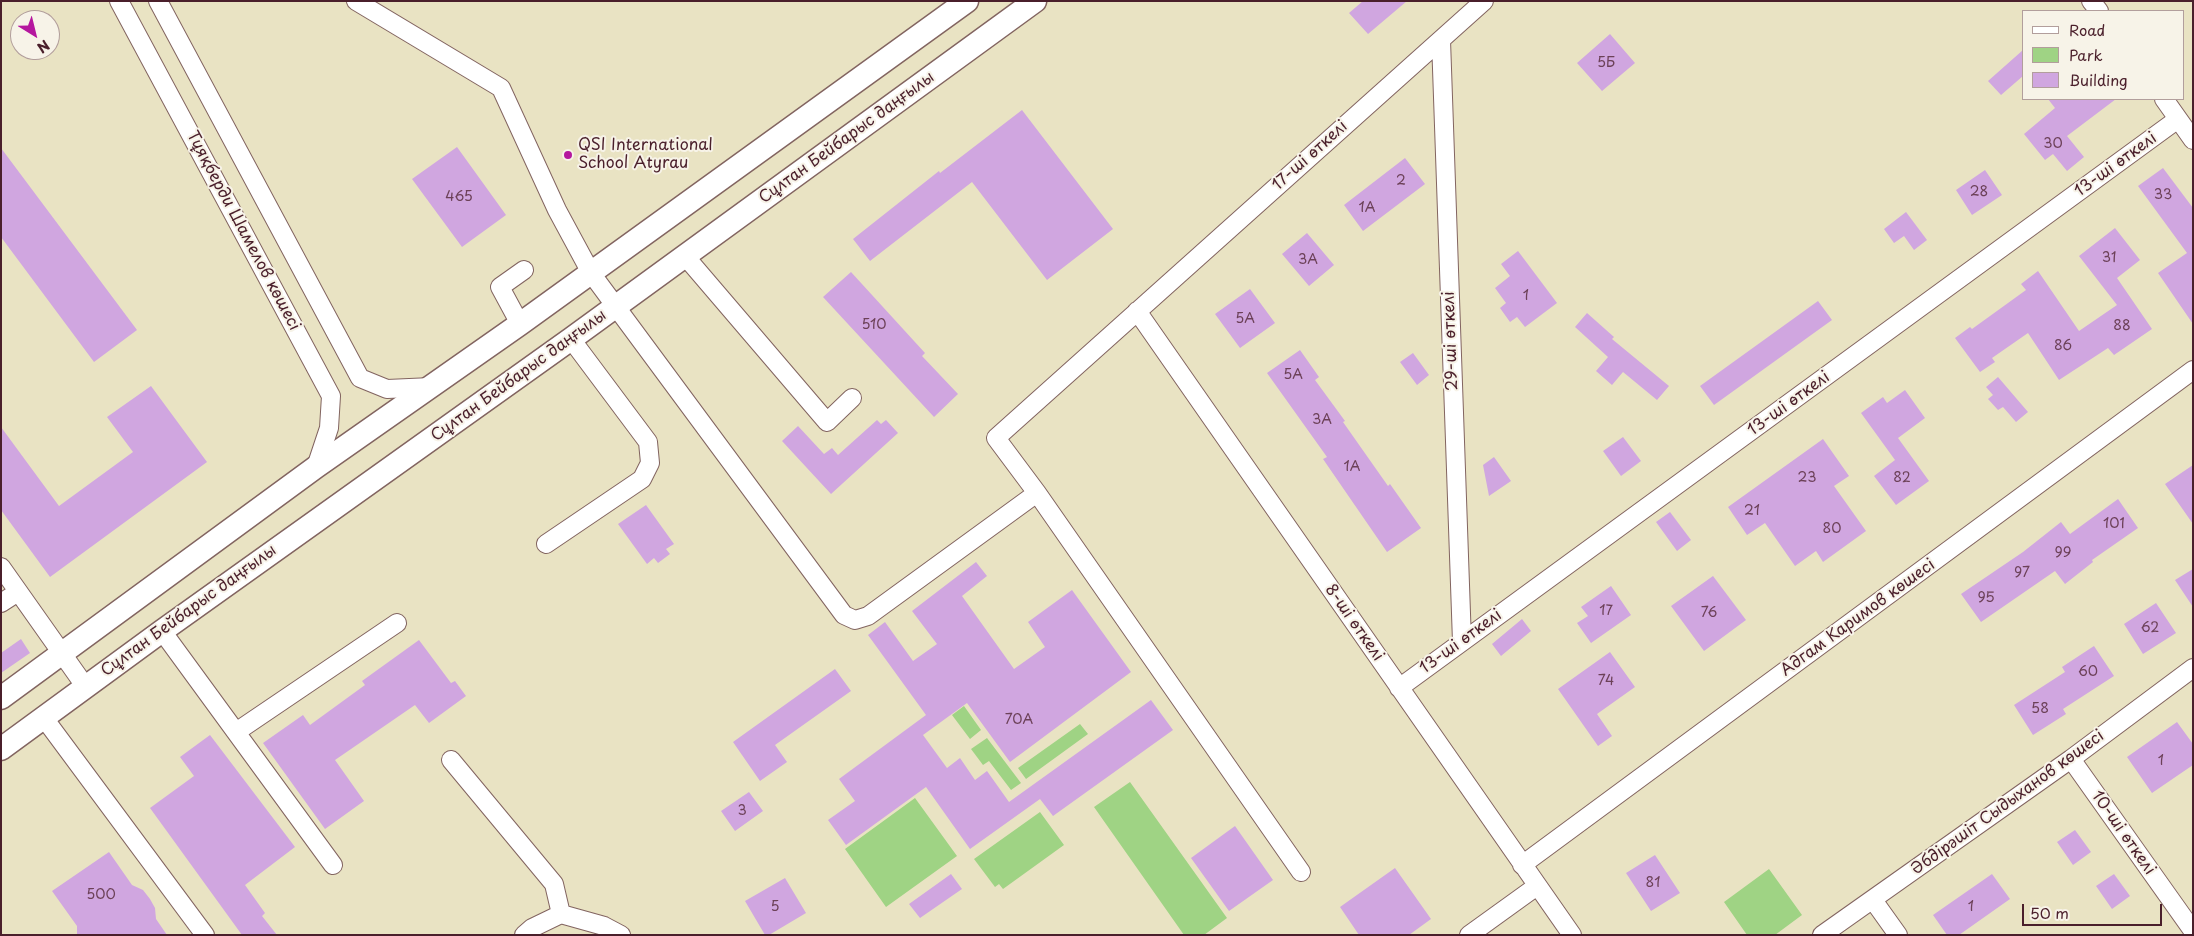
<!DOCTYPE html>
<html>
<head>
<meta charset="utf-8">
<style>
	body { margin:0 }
	#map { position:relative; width:2194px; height:936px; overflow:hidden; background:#e9e3c3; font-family:"Playpen Sans",sans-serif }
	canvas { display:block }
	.frame { position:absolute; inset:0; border:2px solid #4a1f2b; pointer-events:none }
	.legend { position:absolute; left:2022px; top:10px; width:162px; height:90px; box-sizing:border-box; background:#f7f3e8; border:1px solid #b29e9c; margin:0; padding:6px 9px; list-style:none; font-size:15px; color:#4a1f2b }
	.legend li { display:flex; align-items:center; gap:10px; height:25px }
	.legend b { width:25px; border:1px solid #b29e9c }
	.north { position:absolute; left:10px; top:10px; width:50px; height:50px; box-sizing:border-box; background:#f7f3e8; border:1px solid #b29e9c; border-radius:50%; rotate:144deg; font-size:14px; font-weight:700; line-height:20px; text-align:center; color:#4a1f2b }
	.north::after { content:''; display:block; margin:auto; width:18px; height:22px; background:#b5179e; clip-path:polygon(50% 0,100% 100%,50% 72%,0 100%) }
	.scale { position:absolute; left:2022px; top:904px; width:140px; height:22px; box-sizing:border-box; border:2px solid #4a1f2b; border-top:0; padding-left:6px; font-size:15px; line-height:18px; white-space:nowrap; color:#4a1f2b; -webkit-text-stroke:4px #f7f3e8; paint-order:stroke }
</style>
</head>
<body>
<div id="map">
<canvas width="2194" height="936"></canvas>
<div class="frame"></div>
<ul class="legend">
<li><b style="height:6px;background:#fff"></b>Road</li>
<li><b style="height:14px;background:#9fd384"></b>Park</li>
<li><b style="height:14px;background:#d0a6e0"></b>Building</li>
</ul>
<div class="north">N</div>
<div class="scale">50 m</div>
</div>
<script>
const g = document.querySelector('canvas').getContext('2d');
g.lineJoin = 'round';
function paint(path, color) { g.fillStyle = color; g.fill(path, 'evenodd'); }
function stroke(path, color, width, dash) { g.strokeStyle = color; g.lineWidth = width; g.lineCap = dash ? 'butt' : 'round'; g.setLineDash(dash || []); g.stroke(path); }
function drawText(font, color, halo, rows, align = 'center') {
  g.font = font + ' "Playpen Sans",sans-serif'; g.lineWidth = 4; g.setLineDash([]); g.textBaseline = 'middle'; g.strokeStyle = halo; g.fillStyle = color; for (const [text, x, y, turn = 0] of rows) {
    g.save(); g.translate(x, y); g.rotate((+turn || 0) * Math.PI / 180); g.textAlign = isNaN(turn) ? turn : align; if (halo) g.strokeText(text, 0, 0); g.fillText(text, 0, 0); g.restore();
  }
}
paint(new Path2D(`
	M964,706L981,730L970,739L952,715Z
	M1080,724L1088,734L1026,779L1018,768Z
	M987,738L1021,783L1011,790L989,761L983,765L971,749Z
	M1130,782L1227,918L1204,935H1184L1094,807Z
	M915,798L957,856L886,907L845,849Z
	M1040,812L1064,845L1003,889L999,884L995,887L974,859Z
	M1769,869L1802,915L1775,935H1747L1724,902Z`), '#9fd384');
paint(new Path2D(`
	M1363,1H1407L1368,34L1349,13Z
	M1610,34L1635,63L1602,91L1577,63Z
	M2023,50V76L2001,95L1988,81Z
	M2048,99H2116L2067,136L2084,157L2067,171L2053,154L2045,160L2024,134L2055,108Z
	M1022,110L1113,229L1047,280L972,182L870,261L853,239L939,171L940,173Z
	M457,147L506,215L462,247L412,179Z
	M1,148L137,330L94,362L1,237Z
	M1405,158L1425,184L1363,231L1344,205Z
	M2163,168L2193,208V324L2158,273L2187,253L2138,186Z
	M1985,170L2002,195L1972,215L1956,190Z
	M1906,212L1927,240L1914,250L1904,236L1894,243L1884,229Z
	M2115,228L2140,260L2117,278L2152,329L2114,355L2108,348L2059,380L2028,333L1992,358L1995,362L1980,372L1955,338L1970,327L1972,329L2026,290L2021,284L2038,271L2079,331L2117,305L2079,256Z
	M1307,233L1334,265L1309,286L1282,254Z
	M1518,251L1557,303L1525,327L1517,317L1510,322L1500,308L1506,303L1495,288L1510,276L1501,264Z
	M851,272L925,353L922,356L958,394L934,417L823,297Z
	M1250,289L1275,323L1240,348L1215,314Z
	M1818,301L1832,320L1714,405L1700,386Z
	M1587,313L1614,337L1612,339L1669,386L1657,400L1623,372L1612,385L1596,371L1608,357L1575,327Z
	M1300,350L1319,377L1315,380L1345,421L1343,422L1388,486L1390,484L1421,528L1387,552L1323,459L1327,457L1267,373Z
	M1413,353L1429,375L1417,385L1400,362Z
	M1998,377L2028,412L2016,422L2003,407L1998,410L1988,399L1993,395L1986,387Z
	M151,386L207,462L50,577L1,510V427L59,506L133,452L107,417Z
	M1905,390L1925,418L1898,438L1929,481L1896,505L1874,476L1895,460L1861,413L1883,397L1887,403Z
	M877,420L881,424L886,420L898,433L831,494L782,441L798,426L824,454L832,448L838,455Z
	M1623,437L1641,461L1621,476L1603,451Z
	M1823,439L1849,476L1834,486L1866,531L1823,562L1816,551L1795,566L1765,523L1747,535L1728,507Z
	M1494,457L1511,481L1489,496L1483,465Z
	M2193,465V524L2165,484Z
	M2118,499L2138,528L2092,560L2093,562L2065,584L2055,571L1981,622L1961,594L2023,552L2061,522L2070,534Z
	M646,505L674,544L666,549L670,554L658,563L654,558L647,564L618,524Z
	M1670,512L1691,540L1677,551L1656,522Z
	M976,562L987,576L962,596L1014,669L1045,647L1028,622L1072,590L1131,672L1010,762L967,703L923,735L947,768L960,758L975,780L987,771L1009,802L1151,700L1173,730L1053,816L1040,799L970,849L926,787L846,845L828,820L855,801L839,779L926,715L868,635L885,622L913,661L937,644L912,611Z
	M2193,569V607L2175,580Z
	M1713,576L1746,620L1704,651L1671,606Z
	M1611,586L1631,615L1591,643L1577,623L1588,616L1581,607Z
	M2156,603L2176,633L2143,654L2124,624Z
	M1522,619L1531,631L1501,656L1492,644Z
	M21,639L30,653L1,673V653Z
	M419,640L451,683L455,681L466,696L429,723L415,705L335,760L364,801L325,829L263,743L303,715L310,725L365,685L362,681Z
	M2094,646L2114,676L2063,709L2066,714L2033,735L2014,705L2065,672L2062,667Z
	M1610,652L1635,687L1597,714L1612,736L1598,746L1558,689Z
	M835,669L851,691L775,745L787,762L760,781L733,742Z
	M2177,722L2193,744V765L2152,793L2127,757Z
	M210,735L295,847L245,885L265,913L262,916L277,935H242L150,808L194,776L180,757Z
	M749,792L763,811L735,831L721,811Z
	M1235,826L1273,880L1229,911L1191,858Z
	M2075,830L2091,852L2073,865L2057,842Z
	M109,852L132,885L143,890L150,899L155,908L156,919L167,935H77V926L52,891Z
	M1655,855L1680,893L1651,911L1626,873Z
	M1395,868L1431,919L1409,935H1359L1340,907Z
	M951,874L962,889L920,918L909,904Z
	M1992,874L2010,899L1959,935H1947L1933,915Z
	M2114,874L2130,896L2112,909L2096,886Z
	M785,878L806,913L769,935H765L745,901Z`), '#d0a6e0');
const minor = new Path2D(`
	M119,1L331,396L329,428L316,467
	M158,1L360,378L387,389L432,387
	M356,1L501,88L557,210L591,273L844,615L855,620L868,616L1037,493L996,438L1484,1
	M2091,1L2099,11
	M1441,40L1462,642
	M2164,99L2193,140
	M685,256L827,422L852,398
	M1137,311L1572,935
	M520,324L500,287L524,270
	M1037,493L1301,872
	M546,544L642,479L650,463L648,442L571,339
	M1,567L85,686
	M1,603L18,592
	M162,631L333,865
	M1399,688L2178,119
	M44,718L205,935
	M236,732L397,623
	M2071,759L2193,931
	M451,760L554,884L561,914
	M1522,865L2193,370
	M1873,900L1898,935
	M561,914L604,926L621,935
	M524,935L532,928L561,914
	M1469,935L1537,886
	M1822,935L2071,759L2193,668`);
const major = new Path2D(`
	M1,698L316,467L520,324L967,1
	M1,749L162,631L571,339L1035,1`);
stroke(minor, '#826460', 20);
stroke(major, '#826460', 25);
stroke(minor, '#fff', 18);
stroke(major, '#fff', 22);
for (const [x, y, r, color] of [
	[568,155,5,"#b5179e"]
]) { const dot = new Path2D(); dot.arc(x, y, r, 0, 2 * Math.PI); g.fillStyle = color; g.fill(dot); stroke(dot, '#f7f3e8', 2); }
drawText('14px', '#6c4158', null, [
	["5Б",1606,63],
	["30",2053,144],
	["2",1401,181],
	["28",1979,192],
	["33",2163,195],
	["465",459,197],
	["1А",1367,208],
	["31",2109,258],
	["3А",1308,260],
	["1",1526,296],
	["5А",1245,319],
	["510",874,325],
	["88",2122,326],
	["86",2063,346],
	["5А",1293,375],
	["3А",1322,420],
	["1А",1352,467],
	["23",1807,478],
	["82",1902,478],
	["21",1752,511],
	["101",2114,524],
	["80",1832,529],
	["99",2063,553],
	["97",2022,573],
	["95",1986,598],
	["17",1606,611],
	["76",1709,613],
	["62",2150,628],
	["60",2088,672],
	["74",1606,681],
	["58",2040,709],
	["70А",1019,720],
	["1",2161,761],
	["3",742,811],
	["81",1653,883],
	["500",101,895],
	["5",775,907],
	["1",1971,907]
]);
drawText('16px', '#4a1f2b', '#f7f3e8', [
	["Сұлтан Бейбарыс даңғылы",847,138,-36],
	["17-ші өткелі",1310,156,-42],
	["13-ші өткелі",2116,165,-36],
	["Тұяқберди Шамелов көшесі",243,231,62],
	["29-ші өткелі",1451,341,-92],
	["Сұлтан Бейбарыс даңғылы",519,376,-36],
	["13-ші өткелі",1789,404,-36],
	["Сұлтан Бейбарыс даңғылы",189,611,-36],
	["Адгам Каримов көшесі",1858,618,-36],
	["8-ші өткелі",1354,623,55],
	["13-ші өткелі",1461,642,-36],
	["Әбдірәшіт Сыдыханов көшесі",2008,803,-36],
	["10-ші өткелі",2123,833,55]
]);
drawText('16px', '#4a1f2b', '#f7f3e8', [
	["QSI International",578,146],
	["School Atyrau",578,164]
], 'left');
</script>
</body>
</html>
